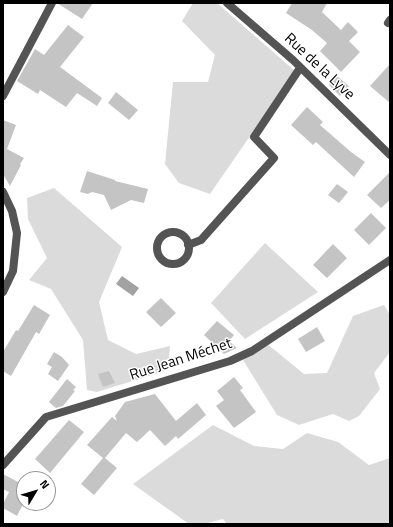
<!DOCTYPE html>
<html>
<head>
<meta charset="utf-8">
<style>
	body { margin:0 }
	#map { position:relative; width:393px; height:527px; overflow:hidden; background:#fff; font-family:"Titillium Web",sans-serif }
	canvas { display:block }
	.frame { position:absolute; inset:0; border:4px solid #000; pointer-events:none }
	.north { position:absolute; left:16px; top:471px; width:40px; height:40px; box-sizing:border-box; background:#fff; border:1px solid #999; border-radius:50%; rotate:52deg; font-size:11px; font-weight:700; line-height:16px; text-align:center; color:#000 }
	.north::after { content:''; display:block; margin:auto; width:14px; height:18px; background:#000; clip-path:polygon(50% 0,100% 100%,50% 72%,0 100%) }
</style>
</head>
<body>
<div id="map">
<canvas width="393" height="527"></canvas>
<div class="frame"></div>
<div class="north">N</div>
</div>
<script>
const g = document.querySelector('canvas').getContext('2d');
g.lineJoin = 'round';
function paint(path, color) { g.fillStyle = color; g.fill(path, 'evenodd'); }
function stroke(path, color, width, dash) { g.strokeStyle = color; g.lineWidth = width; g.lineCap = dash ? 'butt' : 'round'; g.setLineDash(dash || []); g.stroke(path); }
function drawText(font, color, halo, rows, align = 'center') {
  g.font = font + ' "Titillium Web",sans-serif'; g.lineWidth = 3; g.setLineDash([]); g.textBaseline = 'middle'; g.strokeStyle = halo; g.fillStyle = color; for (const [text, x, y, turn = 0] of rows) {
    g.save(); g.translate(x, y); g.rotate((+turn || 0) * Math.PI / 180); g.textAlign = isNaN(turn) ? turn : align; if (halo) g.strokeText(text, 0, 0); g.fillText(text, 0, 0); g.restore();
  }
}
paint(new Path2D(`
	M193,3H217L295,71L210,194L179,183L165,164L173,82H208L215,55L182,21Z
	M54,188L122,247L99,302L108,340L136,354L170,346L168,370L97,392L87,390L83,340L51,289L29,280L47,258L28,219L27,198Z
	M265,243L318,292L245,339L211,303Z
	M384,305L390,315V352L374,373L380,389L359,416L349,421L333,414L299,425L277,415L243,360L266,343L304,374L327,373L353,316Z
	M213,425L254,446L283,449L307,433L338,442L369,465L390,458V519L388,524H227L223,519L204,524H189L133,484Z`), '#dbdbdb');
paint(new Path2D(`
	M122,276L139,288L133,296L116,284Z`), '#a2a2a2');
paint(new Path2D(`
	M57,3H93L82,19Z
	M292,3H327L322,12L341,30L348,22L358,32L349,41L360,52L341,72L320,51L327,43L312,30L286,13Z
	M68,25L84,37L60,67L102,98L97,106L77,93L66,107L40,90L38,94L17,81L35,49L44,55Z
	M390,64V103L370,86Z
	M337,76L349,86L340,96L329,85Z
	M116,92L138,110L129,120L108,103Z
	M307,107L323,122L320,125L351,152L365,162L354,177L316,142L313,145L291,125Z
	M3,120L16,125L7,149L24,158L20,164L21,165L10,186L3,174Z
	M87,171L115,180V181L148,189L144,203L131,200L111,210L104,195L92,192L88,194L80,192Z
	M390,172V200L381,208L367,195Z
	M337,184L348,192L339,203L328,195Z
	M371,213L386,228L369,245L354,230Z
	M333,244L347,258L327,278L313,265Z
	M161,298L176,313L161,327L146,312Z
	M34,305L50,315L39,334L36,332L11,376L3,371V352L16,330L18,331Z
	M217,321L234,335L229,341L237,348L224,354L204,335Z
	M317,327L325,341L306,352L298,339Z
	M54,352L62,357L69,365L58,381L48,374L52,367L47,364Z
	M109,371L115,383L103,387L98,374Z
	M234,377L243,388L240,390L256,412L234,428L216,406L224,400L217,391Z
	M67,379L76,387L73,390L75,391L63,406L56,408L49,402Z
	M155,394L176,421L197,403L206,415L178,439L176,436L165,446L150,430L137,442L126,433L105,458L117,468L94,495L81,484L103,458L87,445L112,417L117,421L115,416L125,402Z
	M69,420L84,432L50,473L35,459Z
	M3,474L20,483L19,485L24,487V502L17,516L3,508V504L9,492L3,489Z`), '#c4c4c4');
stroke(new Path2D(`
	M157 248a16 16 0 1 1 32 0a16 16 0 1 1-32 0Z
	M188,245L201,240L274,158L254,137L300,68`), '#545454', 8);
stroke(new Path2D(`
	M227,3L293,60L390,155
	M388,23L390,20
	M3,96L52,3
	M3,192L12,211L17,233L13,271L3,292
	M3,465L46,417L230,361L252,351L390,260`), '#545454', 8);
drawText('15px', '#000', '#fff', [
	["Rue de la Lyve",319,67,43],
	["Rue Jean Méchet",181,360,-18]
]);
</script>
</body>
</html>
